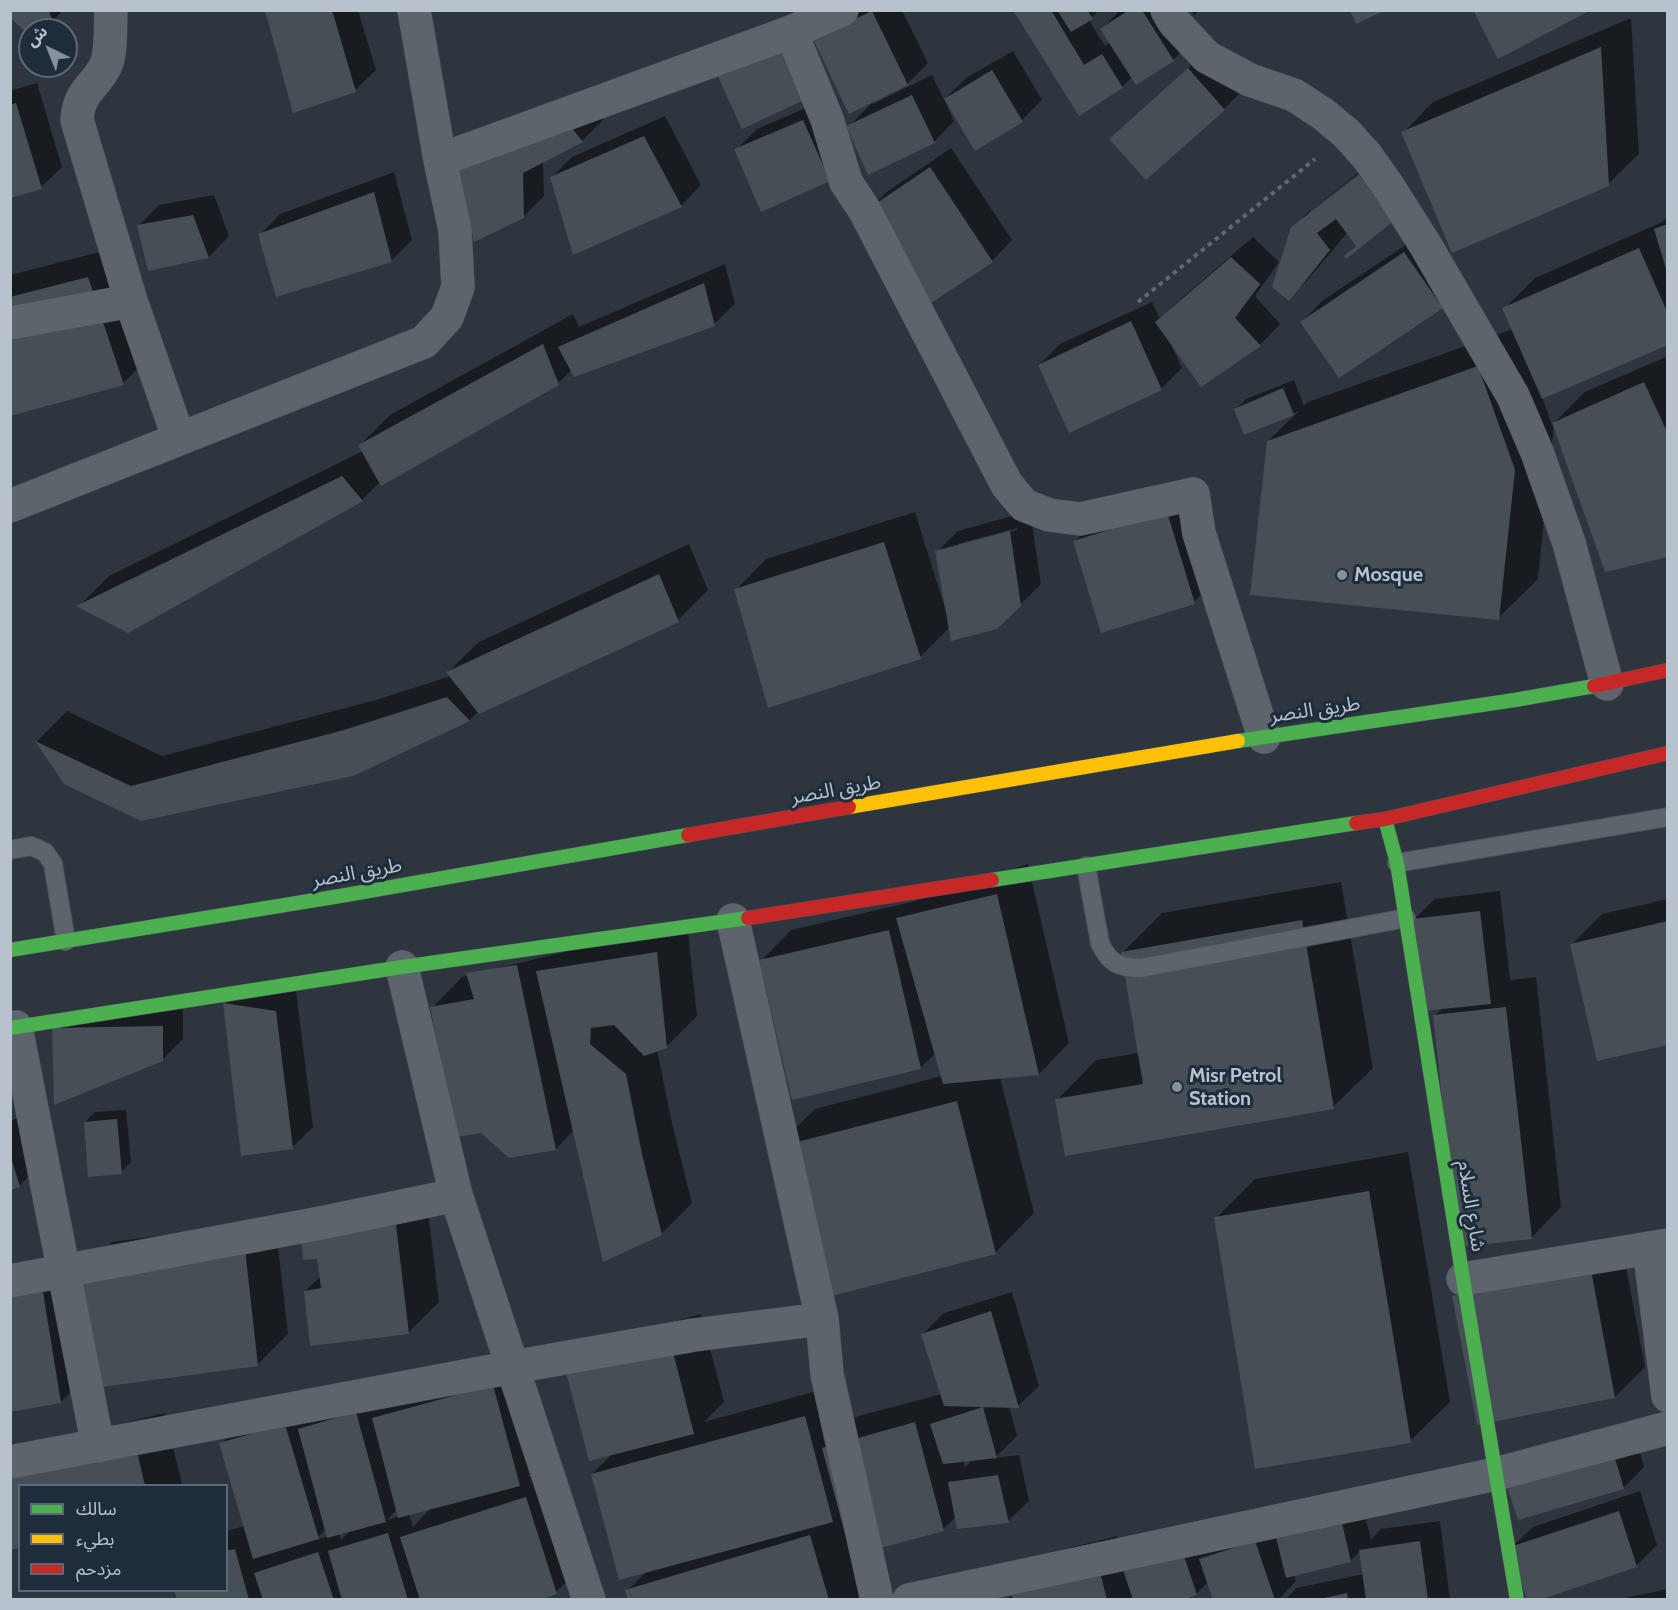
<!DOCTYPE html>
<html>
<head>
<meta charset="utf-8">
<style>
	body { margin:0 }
	#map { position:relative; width:1678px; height:1610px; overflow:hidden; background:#2d363e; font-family:Cabin,"Noto Sans Arabic",sans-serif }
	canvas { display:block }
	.frame { position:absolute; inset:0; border:12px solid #b8c2ce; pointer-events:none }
	.legend { position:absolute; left:18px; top:1484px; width:210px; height:108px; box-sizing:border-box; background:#1e2c3b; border:2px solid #5c6876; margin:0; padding:8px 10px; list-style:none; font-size:18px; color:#b8c2ce }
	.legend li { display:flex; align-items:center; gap:12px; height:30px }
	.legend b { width:30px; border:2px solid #5c6876 }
	.north { position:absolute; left:18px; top:18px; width:60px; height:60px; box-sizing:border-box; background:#1e2c3b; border:2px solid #5c6876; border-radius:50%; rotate:317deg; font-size:16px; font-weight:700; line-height:24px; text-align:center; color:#b8c2ce }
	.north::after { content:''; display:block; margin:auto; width:21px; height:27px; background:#87919c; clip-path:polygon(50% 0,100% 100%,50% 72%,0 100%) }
</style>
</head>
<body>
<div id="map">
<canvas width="1678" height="1610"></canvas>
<div class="frame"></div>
<ul class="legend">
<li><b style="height:8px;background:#4caf50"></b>سالك</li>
<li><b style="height:8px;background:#ffc107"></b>بطيء</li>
<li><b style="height:8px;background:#c62828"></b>مزدحم</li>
</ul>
<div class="north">ش</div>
</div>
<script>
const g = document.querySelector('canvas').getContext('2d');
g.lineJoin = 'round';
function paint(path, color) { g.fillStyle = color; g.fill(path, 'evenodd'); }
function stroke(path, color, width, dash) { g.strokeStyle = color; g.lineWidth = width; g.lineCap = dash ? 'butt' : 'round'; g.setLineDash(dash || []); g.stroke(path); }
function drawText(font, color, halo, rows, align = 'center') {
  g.font = font + ' Cabin,"Noto Sans Arabic",sans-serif'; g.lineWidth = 6; g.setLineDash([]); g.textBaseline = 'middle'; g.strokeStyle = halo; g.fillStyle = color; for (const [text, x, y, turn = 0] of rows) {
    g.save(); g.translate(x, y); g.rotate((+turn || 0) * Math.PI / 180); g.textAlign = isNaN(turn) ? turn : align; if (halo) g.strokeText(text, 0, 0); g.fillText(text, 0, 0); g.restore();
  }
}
paint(new Path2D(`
	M10,10H63L52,22Z
	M267,10H358L376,70L355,90Z
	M853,10H902L928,63L907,84L815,40Z
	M1015,10H1099L1089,20L1105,46L1110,42L1102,29L1120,10H1175L1194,39L1173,60L1132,77L1122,87L1079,114Z
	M1191,10H1201L1194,15Z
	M1631,18L1639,154L1608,184L1403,133L1433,102Z
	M1209,49L1245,88L1224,109L1146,178L1132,119Z
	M1013,51L1042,100L1022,120L949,105L947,106L954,121L934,142L848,127L872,103L873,104L932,75L944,100L966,78Z
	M37,83L62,167L41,187L10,197V91Z
	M824,100L829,179L736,150L757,129Z
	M592,107L603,120L582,141L543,161L544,196L523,217L460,169Z
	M665,116L701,185L681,206L551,178L572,157Z
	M951,148L1012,240L992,261L867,211L888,191Z
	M1380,155L1414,198L1345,256L1357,244L1348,232L1309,278L1288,299L1293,228L1309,211V215L1366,171L1364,169L1310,211Z
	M394,172L412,240L391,261L260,235L280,214Z
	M214,195L229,236L209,257L149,269L138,226L159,205Z
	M1668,217V343L1542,397L1552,425L1585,392L1668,356V556L1554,424L1538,579L1498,618L1268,441L1299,411L1245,433L1236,409L1246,399L1294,380L1304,406L1308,402L1513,329L1504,309L1535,278L1662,222Z
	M1425,232L1462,286L1442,307L1302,322L1322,301Z
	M1253,237L1279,262L1255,296L1280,324L1260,345L1202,385L1173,345L1172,346L1182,368L1161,389L1039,365L1060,344L1152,302L1160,319L1177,302Z
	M119,247L154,353L123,383L10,415V275Z
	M725,264L735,304L714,324L572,370L558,383L380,482L362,500L79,606L109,576L363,451L360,445L390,415L573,314L579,327Z
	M1197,482L1224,572L1194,602L1075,541L1105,511Z
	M1030,511L1041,584L997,627H950L920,657L736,590L766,559L915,512L945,608H947L937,552L958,531ZM1017,528V530L958,547V544Z
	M689,544L708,590L678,620L479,711L470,720L353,775L142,820L65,783L37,741L67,711L162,756L376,700L451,676L448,672L479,642Z
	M1028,864L1069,1043L1039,1074L1000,1077L1034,1213L995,1253L775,1148L815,1109L942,1076L936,1053L920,1068L761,961L791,930L915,901Z
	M1341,882L1373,1068L1333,1107L1057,1100L1096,1060L1139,1053L1122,953L1162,913Z
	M1500,891L1510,980L1536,977L1561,1207L1531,1238L1435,1015L1443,1008L1414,919L1435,899Z
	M1668,899V1044L1572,944L1602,914Z
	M687,922L697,1016L666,1047L657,1050L672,1123L692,1203L661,1234L574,1130L556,1149L432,1008L462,977Z
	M296,991L313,1127L292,1148L224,1003Z
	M183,1006V1039L162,1060L54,1029Z
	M126,1110L131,1162L121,1172L85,1122L95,1112Z
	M27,1115L40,1165L19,1186L10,1188V1121Z
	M1408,1152L1450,1402L1410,1441L1216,1218L1255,1179Z
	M426,1195L439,1302L409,1332L305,1291L321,1276Z
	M275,1220L288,1334L257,1365L82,1273L112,1242Z
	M1621,1240L1645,1367L1615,1397L1454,1297Z
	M72,1256L91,1371L61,1402L10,1266Z
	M1012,1292L1039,1386L1018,1406H1009L1017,1436L995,1458L1019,1455L1029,1501L1008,1521L957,1516L943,1529L865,1550L880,1600H629L627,1591L646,1572L592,1474L613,1453L598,1342L701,1314L724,1402L704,1422L835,1386L846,1426L855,1417L942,1394L923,1334L944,1313ZM972,1460L965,1467L964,1461Z
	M524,1356L550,1454L527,1477L556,1467L586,1562L556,1592L534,1600H178L226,1590V1531L245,1526L221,1444L242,1423L377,1392L382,1410L404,1388ZM431,1508L413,1527L409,1514ZM397,1509L399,1516L387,1520ZM326,1529L328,1536L316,1540ZM351,1530L341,1540L339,1533Z
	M165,1413L182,1484L181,1486H20L17,1448Z
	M1633,1429L1644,1467L1624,1487L1519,1519Z
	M1359,1490L1371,1540L1381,1529L1440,1521L1450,1600H1285L1296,1588L1364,1574L1361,1550L1350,1561L1294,1574L1296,1581L1278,1600H1214L1208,1582L1196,1594L1179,1600H1004L1014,1595L1030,1558L1117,1536L1123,1560Z
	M1640,1491L1657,1545L1636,1566L1512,1547L1533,1527Z
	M1668,1589V1600H1615Z`), '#0007');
paint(new Path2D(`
	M10,10H49L53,23L25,31L10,18Z
	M265,10H332L356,92L293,113Z
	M1013,10H1051L1084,65L1102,54L1123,88L1079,116Z
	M1057,10H1087L1093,19L1071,32Z
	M1129,10H1142L1174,61L1136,85L1100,29Z
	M1350,10H1386L1356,24Z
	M1473,10H1591L1498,59Z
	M872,11L908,85L849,114L813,39Z
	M776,42L802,101L742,129L715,70Z
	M1601,47L1609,186L1452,253L1401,132Z
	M1188,68L1225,110L1146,180L1109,139Z
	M992,70L1023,122L975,151L944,99Z
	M912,95L935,143L868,175L846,126Z
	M16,103L42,189L10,198V105Z
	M803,120L830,181L761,212L734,149Z
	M571,127L583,142L523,173L524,218L474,242L459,169Z
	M644,136L682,207L573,255L550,177Z
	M930,167L993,262L928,305L865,211Z
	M1359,175L1395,220L1346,259L1344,256L1356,246L1336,219L1317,233L1330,250L1289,301L1272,287L1291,227Z
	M374,192L392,262L276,297L258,234Z
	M193,215L209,258L148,271L137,225Z
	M1668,224V272H1667L1654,229Z
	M1639,248L1668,314V345L1542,399L1502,308Z
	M1404,252L1443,308L1339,378L1300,322Z
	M1231,257L1260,284L1235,318L1261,346L1201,387L1155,322Z
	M88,277L124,385L10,416V297Z
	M704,283L715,326L574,377L558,347Z
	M1131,321L1162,390L1069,433L1038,365Z
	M543,344L559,385L381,486L358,445Z
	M1478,366L1515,470L1499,620L1250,595L1267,441Z
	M1644,382L1668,434V557L1605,572L1552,423Z
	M1283,388L1294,415L1244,435L1234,409Z
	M342,476L363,501L128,633L76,606Z
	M1167,512L1195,604L1101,633L1073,541Z
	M1010,531L1021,606L997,629L951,641L935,551Z
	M884,542L921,659L768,708L734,589Z
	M659,574L679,622L479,714L446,672Z
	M447,697L470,721L353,776L141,821L64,784L35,741L131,786L344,730Z
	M997,894L1039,1075L943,1084L896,918Z
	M1480,911L1491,1004L1423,1011L1412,919Z
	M1302,920L1334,1109L1065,1156L1055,1099L1143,1084L1121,952Z
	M1668,921V1045L1597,1061L1570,944Z
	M889,930L921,1069L792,1100L759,960Z
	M657,952L667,1048L644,1056L614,1025L591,1028L590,1044L626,1074L642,1154L662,1235L603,1262L536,971Z
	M517,965L556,1150L509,1158L481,1133L457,1137L430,1007L474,999L466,973Z
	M223,1003L276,1011L293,1149L241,1156Z
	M1506,1007L1532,1239L1458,1247L1433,1015Z
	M163,1026V1061L54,1105L52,1028Z
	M957,1101L996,1254L812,1301L774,1148Z
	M117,1119L122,1174L88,1177L84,1122Z
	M10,1154L20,1187L10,1190Z
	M1369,1191L1411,1443L1255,1469L1214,1217Z
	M396,1225L409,1334L310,1346L304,1291L321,1288L317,1259L303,1260L301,1237Z
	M245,1249L258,1366L101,1387L80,1272Z
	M1591,1270L1615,1398L1477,1425L1452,1296Z
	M42,1286L61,1403L10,1412V1291Z
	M991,1311L1019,1408L944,1406L921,1334Z
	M671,1344L694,1434L589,1461L566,1372Z
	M493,1385L520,1486L398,1518L372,1418Z
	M983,1407L997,1458L943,1464L930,1424Z
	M356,1412L386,1522L327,1538L298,1429Z
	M805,1416L833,1522L619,1580L591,1474Z
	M915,1422L944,1531L851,1556L822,1448Z
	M285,1424L319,1539L253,1559L219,1443Z
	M135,1443L145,1486H20V1548L10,1550V1472Z
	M1612,1448L1624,1489L1518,1520L1505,1481Z
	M998,1475L1009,1523L957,1529L948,1482Z
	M526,1497L557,1594L539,1600H420L400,1537Z
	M1339,1510L1351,1562L1286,1578L1273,1525Z
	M1619,1511L1637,1567L1539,1600H1527L1510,1547Z
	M388,1533L408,1600H342L328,1551Z
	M810,1535L829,1600H628L625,1590Z
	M1179,1541L1197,1595L1184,1600H1133L1120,1560Z
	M1255,1541L1275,1600H1213L1199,1559Z
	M1420,1541L1428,1600H1366L1359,1550Z
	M235,1549L249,1600H177L174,1590H226V1551Z
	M318,1552L334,1600H263L254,1573Z
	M1096,1556L1107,1600H1013L1008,1578Z
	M1347,1593L1348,1600H1320V1599Z`), '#474f56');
const lane = new Path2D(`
	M10,850L31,846L45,852L53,864L66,941
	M1397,863L1668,817
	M1086,866L1100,943C1109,963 1119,968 1141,968L1406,918`);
const street = new Path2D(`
	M111,10C110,26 112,54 105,67C93,89 79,91 77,120L131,301L179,439
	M1167,10L1174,22L1207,57L1250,80L1294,95L1323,114L1346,133L1366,155L1388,186L1426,246L1513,396L1537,452L1569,543L1607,684
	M791,32L827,119L846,182L865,211L1007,485L1024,505L1049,515L1080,519L1193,494L1199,533L1264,737
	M440,160L791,32L842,10
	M10,323L131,301
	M10,506L424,342L447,317L458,287L455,230L440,160L414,10
	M733,920L822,1319L827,1374L877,1600
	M402,967L456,1195L589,1600
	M16,1027L98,1446
	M1649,1248L1668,1396
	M1463,1279L1668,1245
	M10,1281L321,1223L456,1195
	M10,1462L513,1367L694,1335L822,1319
	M909,1600L1496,1474L1668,1428`);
const fast = new Path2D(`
	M1238,741L1515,700L1594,686
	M1385,819L1397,863L1463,1279L1517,1600
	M992,880L1356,823
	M10,950L346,895L688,835
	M10,1028L402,967L748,918`);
const slow = new Path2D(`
	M849,807L1238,741`);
const jam = new Path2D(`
	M1594,686L1668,670
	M1356,823L1385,819L1668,753
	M688,835L849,807
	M748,918L992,880`);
stroke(lane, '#4c5258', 20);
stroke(street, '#4c5258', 34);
stroke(fast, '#4c5258', 15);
stroke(slow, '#4c5258', 15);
stroke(jam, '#4c5258', 15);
stroke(new Path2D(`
	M1138,302L1315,159`), '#61686e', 4, [4.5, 4.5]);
stroke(lane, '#5e646b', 18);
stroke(street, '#5e646b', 33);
stroke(fast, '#4caf50', 14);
stroke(slow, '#ffc107', 14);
stroke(jam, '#c62828', 14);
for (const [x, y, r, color] of [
	[1342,575,6,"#87919c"],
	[1177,1087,6,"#87919c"]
]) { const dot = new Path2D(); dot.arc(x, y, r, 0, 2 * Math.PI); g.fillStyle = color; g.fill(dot); stroke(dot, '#1e2c3b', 2); }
drawText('bold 20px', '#b8c2ce', '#1e2c3b', [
	["Mosque",1354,575],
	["Misr Petrol",1189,1076],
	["Station",1189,1099]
], 'left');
drawText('20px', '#b8c2ce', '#1e2c3b', [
	["طريق النصر",1315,710,-8],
	["طريق النصر",836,790,-10],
	["طريق النصر",357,873,-10],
	["شارع السلام",1471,1206,81]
]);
</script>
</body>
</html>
